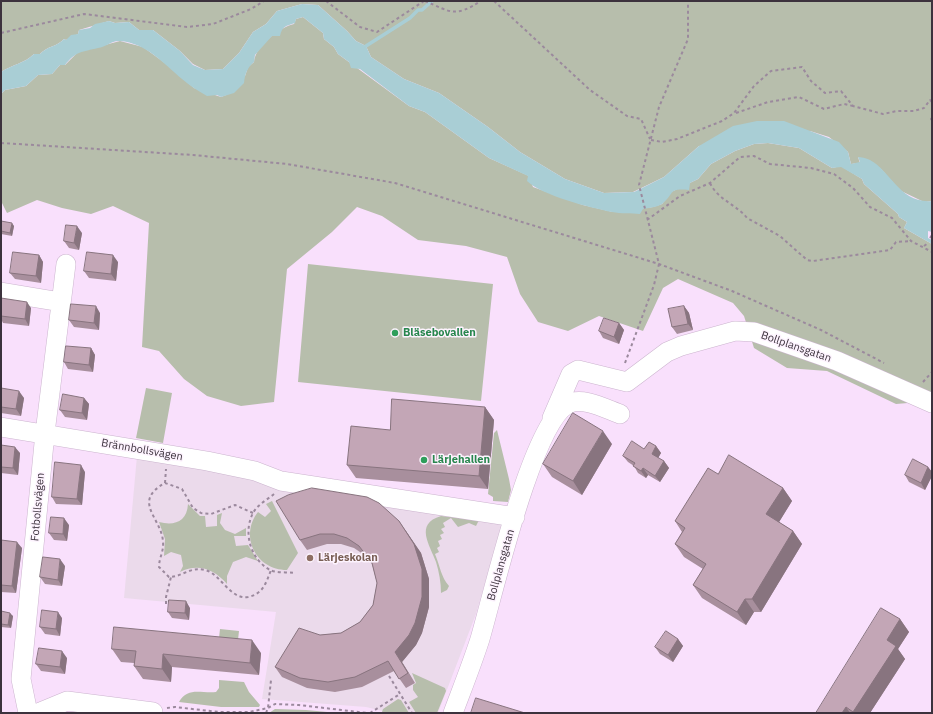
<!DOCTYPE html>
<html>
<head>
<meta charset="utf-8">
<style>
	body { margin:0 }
	#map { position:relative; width:933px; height:714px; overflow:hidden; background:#f9e0fc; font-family:"IBM Plex Sans",sans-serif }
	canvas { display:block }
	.frame { position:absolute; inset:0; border:2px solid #3c323d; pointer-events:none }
</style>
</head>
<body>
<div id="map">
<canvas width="933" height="714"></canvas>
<div class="frame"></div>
</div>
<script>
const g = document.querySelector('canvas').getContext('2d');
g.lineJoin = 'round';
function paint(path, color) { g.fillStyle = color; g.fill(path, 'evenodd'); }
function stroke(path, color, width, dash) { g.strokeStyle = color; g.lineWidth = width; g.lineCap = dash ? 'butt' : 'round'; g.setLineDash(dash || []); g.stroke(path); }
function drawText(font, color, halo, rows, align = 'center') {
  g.font = font + ' "IBM Plex Sans",sans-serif'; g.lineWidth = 3; g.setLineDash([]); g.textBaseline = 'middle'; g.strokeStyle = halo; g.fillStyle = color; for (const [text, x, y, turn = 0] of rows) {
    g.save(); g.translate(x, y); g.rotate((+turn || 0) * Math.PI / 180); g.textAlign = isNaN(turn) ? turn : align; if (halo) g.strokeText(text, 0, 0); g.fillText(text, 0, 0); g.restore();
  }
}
paint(new Path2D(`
	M137,456L504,518L476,614L438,713H391L366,707L262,699L276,612L124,598Z`), '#ebdaeb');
paint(new Path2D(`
	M1,1H932V201L924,202L899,190L881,169L858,157L860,163L851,164L848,152L829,137L810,131L699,146L664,177L633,192L604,193L565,179L520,152L488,127L439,93L404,79L371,57L366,46L356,41L347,31L318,5L302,4L277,11L266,24L253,32L239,53L223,69L205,70L193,64L180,51L153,30H139L129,22L115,23L109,21L79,30L78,34L66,40L64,39C57,47 47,46 40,54H34C25,63 12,65 1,72Z
	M303,17L323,33L324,39L334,47L338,54L409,106L425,112L489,158L529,176L533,187L583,205L613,212L653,207L662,204L671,192L698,179L711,164L735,151L754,144L768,143L799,148L832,168L841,166L862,179L864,184L898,214L899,217L907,222L904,228L932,244V401L896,404L827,371L787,368L754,348L744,316L733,303L678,279L663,288L643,331L599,316L568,331L538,322L520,294L507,257L466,246L418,240L382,216L357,207L332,232L287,269L274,402L241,406L207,396L184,379L159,351L142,347L149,223L113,206L91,214L62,208L37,200L7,213L1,201V94L5,90L26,86L38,75L52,74L60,65H65L78,52L120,41L143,47L169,66L194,88L221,97L226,95L245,76L248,67L254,62C255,46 280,27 294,24L296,19Z
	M308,264L493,284L481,401L298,382Z
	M146,388L172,393L163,443L136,438Z
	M497,430L509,479L511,490L508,502L493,501V497L488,494L494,433Z
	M272,501L298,553L287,570C256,570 239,536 258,512L265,517L271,511L266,504Z
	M188,504L200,516H205L206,527L217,526V515L222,513L220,523L225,530L235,534L246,528V536H234L236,546L248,545L258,561L246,557L233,562L227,576V584C214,569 198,563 180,572L183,566L181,555L171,552L164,556L165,539L159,522C174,526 187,522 188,504Z
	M441,516L479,520L476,526L469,523L458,527L451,518L443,523L445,527L441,529L444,533L440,535L442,539L438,541L440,546L437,548L439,552L435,554C440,566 441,577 449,586L447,590L441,593C441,582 439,572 436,562C430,545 414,524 441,516Z
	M220,629L239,631L238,640L219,638Z
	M412,673L445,688L446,691L437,713H416L409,702L418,697L413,690V685L416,683Z
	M219,680L244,682L249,692L260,705L259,707H221L179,702C188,686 202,694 216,692L219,688Z
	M398,699L401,700L409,713L382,712L383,709Z
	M275,709L306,710L338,713H269Z`), '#b7beac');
paint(new Path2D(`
	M302,4L318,5L347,31L356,41L366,46L371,57L404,79L439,93L488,127L520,152L565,179L604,193L634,192L664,177L699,146L733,126L757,121H784L839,142L848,152L851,164L860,162L858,157C861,157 866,158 870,160C891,171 900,204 932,201V232L928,231V238L932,240V244L904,228L907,222L899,217L898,214L864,184L862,179L841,167L832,168L799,148L768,143L754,144L735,151L711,164L698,179L690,183L689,190C667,188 675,194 662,204C657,207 649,208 643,209L640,214C631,213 621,214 612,212C591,208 541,195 527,181L528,176L489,158L425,112L409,106L360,69L351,68L349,62L338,54L334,47L324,39L323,33L303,17L296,19L295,23C286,26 282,26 280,36H272L255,55L254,62C247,68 245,74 244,83L234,93L221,97L217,95L207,96C198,91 189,85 182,79C163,63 146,43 120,41C112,40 106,47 98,48C82,52 76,51 65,65H60L52,74L38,75L26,86L5,90L1,94V72C12,65 25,63 34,54H40C47,46 57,47 64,39L66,40L71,35L78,34L79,30L90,28L95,24L109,21L115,23L129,22L139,30H153L180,51L193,65L205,70L223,69L239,53L253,32L266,24L277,11Z`), '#a9ced5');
stroke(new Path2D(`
	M366,46L410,18L418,10H422L432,1`), '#a9ced5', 3.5);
const minor = new Path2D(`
	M1,292L61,302
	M552,418L571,374L578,370L627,382L667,352L681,346L735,331L754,332L837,361L932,403
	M1,427L207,461L255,471L281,481L515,517
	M28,713L21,679L45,433L66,264
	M38,713L67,701L153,712
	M453,713C462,689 472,664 480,639C493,595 532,423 568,404C582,396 606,409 620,414`);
stroke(minor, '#cbb4ce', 20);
stroke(new Path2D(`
	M326,1L360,27L377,32L424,1
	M425,1C451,12 454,18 481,1
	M494,1L590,90L627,116L641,119L650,139
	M1,33L84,14L187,27L213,24L251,9L264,1
	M736,113L768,102L799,97L824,109L844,104L853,106
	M932,118L931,119L932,120
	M651,140L662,142L677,139L722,121L734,113L754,86L771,71L802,67L811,81L825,93L841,91L853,106L883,114L897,111H914L924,108L930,100L932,102
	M1,143L193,155L287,164L395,183L659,264L732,291L821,330L884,363
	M710,183C718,200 737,205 747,218L780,236L807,260L813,261L890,250L896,242L911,241
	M647,220L680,196L710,183L740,157L754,156L770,164L811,168L834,174L853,188L870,207L892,218L911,241L932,252
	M930,238L932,235
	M924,246L928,243
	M625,363L654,285L659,264L639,185L659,107L688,39V1
	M923,382L932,372
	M165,483L166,469
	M274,494C267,500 258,504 253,513C243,532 250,559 270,570C276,573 287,572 295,573
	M253,513L235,505L211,514L201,513L193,508L182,489L165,483C131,502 162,518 163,542C164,551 159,558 159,567L169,577C182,577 191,566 205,570C221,574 230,600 248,597C263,594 266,583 271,570
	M166,604V597L171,577
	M389,676L412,713
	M167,708L175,707L219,712H249L268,708L275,704L299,705L367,713
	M266,713L268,708L271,680
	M370,713L400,694`), '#9b899d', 2, [3, 3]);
stroke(minor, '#fff', 19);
paint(new Path2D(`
	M1,221L14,226L12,236L1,234Z
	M82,233L79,250L69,248L64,241Z
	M39,255L43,262L41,283L15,279L10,273Z
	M118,262L116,281L89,278L84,271Z
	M1,298L31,308L29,326L3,323L1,319Z
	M684,306L689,313L693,330L677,334L672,327Z
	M100,313L99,330L74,327L69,320Z
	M619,323L624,330L619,344L603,338L599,331Z
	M91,348L95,355L93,372L68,369L64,362Z
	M1,388L24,398L21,416L1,413Z
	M84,398L89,404L87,420L65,417L60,410Z
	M485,407L494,420L488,489L356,478L347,465L390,430Z
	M612,444L582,495L552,477L543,464Z
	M1,445L20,453L18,475L1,473Z
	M656,446L661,453L658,458L664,461L669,468L660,482L648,475L646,478L638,473L634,466L628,462L623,456L644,449Z
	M928,467L932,472V476L925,490L909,482L905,475Z
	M85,472L82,505L56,504L52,497Z
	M718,474L783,488L792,501L779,522L793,531L802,544L761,612H754L746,625L702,598L693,585L703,569L684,557L675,544L682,532L675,521Z
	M367,497L406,531L421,553L429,579V607L422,633L416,645L402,662L415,683L406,688L394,671L362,687L335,692L307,688L282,677L275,667L320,635L341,633L360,622L373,605L377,583L372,564L366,556L354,548L341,544H327L307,550L300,540Z
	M69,525L67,541L54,540L49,533Z
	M1,540L22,548L16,593L1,592Z
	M65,566L62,586L45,584L40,577Z
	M190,608L189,620L172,618L168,612Z
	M1,611L13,616L11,628L1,627Z
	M62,618L60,636L45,634L40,627Z
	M900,619L909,632L898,649L905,659L870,713H816Z
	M678,639L683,646L673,662L660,654L655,647Z
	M112,649L261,653L259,675L172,667L171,682L143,679L134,666V663L121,662Z
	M67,658L65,674L41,671L36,664Z`), '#a88f9d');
paint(new Path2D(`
	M12,223L14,226L12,236L10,233Z
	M77,226L82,233L79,250L74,243Z
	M39,255L43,262L41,283L36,276Z
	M113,255L118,262L116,281L111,274Z
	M27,302L31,308L29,326L25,319Z
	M96,306L100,313L99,330L94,323Z
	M684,306L689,313L693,330L688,324Z
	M619,323L624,330L619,344L614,337Z
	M91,348L95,355L93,372L89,365Z
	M19,391L24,398L21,416L16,409Z
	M84,398L89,404L87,420L82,413Z
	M485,407L494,420L488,489L479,476Z
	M603,431L612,444L582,495L573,481Z
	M656,446L661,453L657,460L652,454Z
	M15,447L20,453L18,475L13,468Z
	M664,461L669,468L660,482L655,476Z
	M81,465L85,472L82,505L77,499Z
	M928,467L932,472V476L925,490L921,483Z
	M643,468L648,475L646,478L641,471Z
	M783,488L792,501L776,527L766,514Z
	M64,518L69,525L67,541L63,534Z
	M399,521L421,553L429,579V607L422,633L416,645L402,662L415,683L395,652Z
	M793,531L802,544L761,612L752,599Z
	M17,542L22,548L16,593L12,586Z
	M60,559L65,566L62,586L58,580Z
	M745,599L754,612L746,625L737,612Z
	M186,601L190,608L189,620L185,613Z
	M58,612L62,618L60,636L56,629Z
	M10,613L13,616L11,628L8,625Z
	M900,619L909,632L898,649L905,659L870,713H854L853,712L887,640Z
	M678,639L683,646L673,662L668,655Z
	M252,640L261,653L259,675L250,663Z
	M62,651L67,658L65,674L60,667Z
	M163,654L172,667L171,682L162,669Z
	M846,707L850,713H842Z`), '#88747f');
const building = new Path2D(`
	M1,221L12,223L10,233L1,231Z
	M66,225L77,226L74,243L64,241Z
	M13,252L39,255L36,276L10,273Z
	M87,252L113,255L111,274L84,271Z
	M1,298L27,302L25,319L1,316Z
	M71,304L96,306L94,323L69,320Z
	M684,306L688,324L672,327L668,309Z
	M604,318L619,323L614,337L599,331Z
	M66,346L91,348L89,365L64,362Z
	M1,388L19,391L16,409L1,407Z
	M63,394L84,398L82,413L60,410Z
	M392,399L485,407L479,476L347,465L351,426L390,430Z
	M573,413L603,431L573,481L543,464Z
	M632,441L644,449L649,442L656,446L652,454L664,461L655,476L643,468L641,471L633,466L635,463L623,456Z
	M1,445L15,447L13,468L1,467Z
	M729,455L783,488L766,514L793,531L752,599H745L737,612L693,585L706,564L675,544L685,528L675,521L708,468L718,474Z
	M913,459L928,467L921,483L905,475Z
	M55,462L81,465L77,499L52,497Z
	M312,488L367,497L379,503L399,521L414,544L422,569V597L415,623L409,635L395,652L408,673L399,679L388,661L355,677L328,682L300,678L275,667L299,628L320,635L341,633L360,622L373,605L377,583L372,563L359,546L347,538L334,534H320L300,540L276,501L288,495Z
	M51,517L64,518L63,534L49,533Z
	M1,540L17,542L12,586L1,585Z
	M43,557L60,559L58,580L40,577Z
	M169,600L186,601L185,613L168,612Z
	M881,608L900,619L887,640L896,646L853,712L846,707L842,713H816Z
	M42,610L58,612L56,629L40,627Z
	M1,611L10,613L8,625L1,624Z
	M114,627L252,640L250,663L163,654L162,669L134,666L136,651L112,649Z
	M666,631L678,639L668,655L655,647Z
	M39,648L62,651L60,667L36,664Z
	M476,698L525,713H471Z`);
paint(building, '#c3a6b6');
stroke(building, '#88747f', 1);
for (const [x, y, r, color] of [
	[395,333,4,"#2e9e5b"],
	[424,460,4,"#2e9e5b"],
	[310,558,4,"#8d6e63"]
]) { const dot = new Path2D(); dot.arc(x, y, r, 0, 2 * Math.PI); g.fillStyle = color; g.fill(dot); stroke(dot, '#fdf3fe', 1.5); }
drawText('bold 11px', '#27864d', '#fdf3fe', [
	["Bläsebovallen",403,333],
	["Lärjehallen",432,460]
], 'left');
drawText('11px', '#3c323d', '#fdf3fe', [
	["Bollplansgatan",796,347,19],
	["Brännbollsvägen",142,450,10],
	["Fotbollsvägen",38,507,-85],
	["Bollplansgatan",501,565,-74]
]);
drawText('bold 11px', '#785e54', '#fdf3fe', [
	["Lärjeskolan",318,558]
], 'left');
</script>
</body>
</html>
